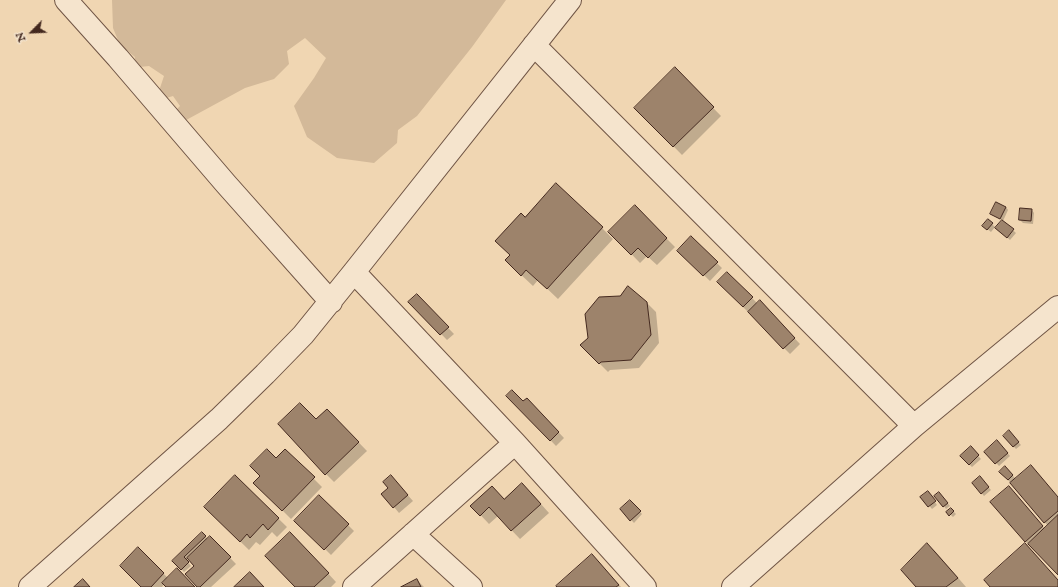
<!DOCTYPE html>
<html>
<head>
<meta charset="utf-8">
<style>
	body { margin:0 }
	#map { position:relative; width:1058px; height:587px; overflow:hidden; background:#f0d6b2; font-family:"IM FELL English",serif }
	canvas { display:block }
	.north { position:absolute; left:12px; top:12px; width:40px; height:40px; -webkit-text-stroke:3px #f5e4cd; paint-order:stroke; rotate:246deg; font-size:11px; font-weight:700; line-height:16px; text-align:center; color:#44291f }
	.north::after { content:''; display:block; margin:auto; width:14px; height:18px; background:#44291f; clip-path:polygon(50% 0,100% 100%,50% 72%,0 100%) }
</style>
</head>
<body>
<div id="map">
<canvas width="1058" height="587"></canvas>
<div class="north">N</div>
</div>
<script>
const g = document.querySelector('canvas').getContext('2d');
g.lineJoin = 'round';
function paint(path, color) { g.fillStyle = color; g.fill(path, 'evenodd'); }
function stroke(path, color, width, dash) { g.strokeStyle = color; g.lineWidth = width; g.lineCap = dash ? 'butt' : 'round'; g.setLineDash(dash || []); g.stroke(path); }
paint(new Path2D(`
	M112,0H506L472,47L417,116L398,130L397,143L374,163L337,158L307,137L294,106L314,78L326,58L305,38L287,51L289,64L274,79L245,88L177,125L170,116L180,106L173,96L160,100L159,91L164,76L149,66L140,67L134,64L135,57L120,45L113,28Z`), '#d3b999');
paint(new Path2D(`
	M675,69L721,116L682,155L636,108Z
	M635,207L675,247L657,265L647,256L640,263L610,232Z
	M1006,207L1008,210L1003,221L1016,233L1010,240L999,230L1003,221L991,214Z
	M1032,210L1034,213L1033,224L1023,223L1020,220Z
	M526,218L602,228L613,239L558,299L538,280L533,286L517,271L510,255Z
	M988,220L995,227L991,232L986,228Z
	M691,238L722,268L710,281L679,251Z
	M727,273L758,304L760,302L800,344L790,354L718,282Z
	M416,295L454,334L447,340L410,302Z
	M647,303L656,312L659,343L639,368L610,370L608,372L581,345L589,338Z
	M508,396L523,403L527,399L564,438L556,446Z
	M336,419L367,451L334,482L326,474L317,421Z
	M1009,432L1021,445L1016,449L1004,436Z
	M1000,444L1010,456L999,466L986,452Z
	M971,448L981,459L972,467L961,456Z
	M285,450L322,487L291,519L255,483Z
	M1005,468L1016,479L1058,497V574L1025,541L1015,493L1045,529L1048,526L1001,472Z
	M235,476L287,527L277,537L272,532L260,545L256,542L249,550L205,507Z
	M982,480L991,490L984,496L973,483Z
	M396,482L413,501L399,513L394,507Z
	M531,493L549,513L520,539L498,516L489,524L472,506L505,500Z
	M930,495L937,505L932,509L922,497Z
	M319,496L354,531L331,555L296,520Z
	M942,496L950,506L946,509L944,506Z
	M630,501L642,514L634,523L621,509Z
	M951,509L956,514L953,517L948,512Z
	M202,533L208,539L210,537L236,564L211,587H198L196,566L188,558L186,560L191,566L184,572L174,561Z
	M299,542L336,582L331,587H296Z
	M927,544L936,552L966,587H918Z
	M138,549L168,578L194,587H167L164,584L162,587H142Z
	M592,555L621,587H558Z
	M417,580L424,587H404Z`), '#0003');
const building = new Path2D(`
	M675,67L714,107L673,147L634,108Z
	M556,183L603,227L547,289L526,270L521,276L505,260L510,255L495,241L521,213L525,217Z
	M996,202L1006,207L1000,219L990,214Z
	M635,205L667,238L648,258L638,248L631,255L608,232Z
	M1020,208L1032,209L1031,221L1019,220Z
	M988,219L993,223L987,230L982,226Z
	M1002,220L1014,229L1007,238L995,228Z
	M691,236L718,262L703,276L677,251Z
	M727,272L753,297L743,307L717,282Z
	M628,286L647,302L651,335L631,360L601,362L599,364L580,345L588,338L585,314L599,297L620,296Z
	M417,294L449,327L440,335L408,302Z
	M760,300L795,338L783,349L748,312Z
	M512,390L523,401L527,398L559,432L550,441L506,396Z
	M300,403L316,419L327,409L359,442L325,475L278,424Z
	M1009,430L1019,442L1013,447L1003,436Z
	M997,440L1008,453L995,464L984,452Z
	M971,446L979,455L969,465L960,456Z
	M267,449L276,458L285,449L315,477L282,511L253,483L260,476L250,466Z
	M1031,465L1058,497V511L1044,523L1010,483Z
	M1005,466L1013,475L1008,480L999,472Z
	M235,475L279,518L268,530L263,524L250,538L247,534L240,542L204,507Z
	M391,475L408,495L393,508L381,494L388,488L383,482Z
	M980,476L989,487L981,494L972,483Z
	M522,483L541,504L511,531L489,507L480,516L470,506L492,486L504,499Z
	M1009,486L1043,526L1025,542L990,502Z
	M928,491L936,501L928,507L920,497Z
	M939,492L948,503L943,507L934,496Z
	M319,495L349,524L324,550L294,521Z
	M630,500L641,511L630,521L620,509Z
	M951,508L954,511L949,516L946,512Z
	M1058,515V575L1028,544Z
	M202,532L206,536L184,557L189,562L181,570L172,561Z
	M290,532L329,573L314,587H295L265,556Z
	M210,536L231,557L200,587H197L185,574L194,566L187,558Z
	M927,543L958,578L946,587H916L901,570Z
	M1025,543L1058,580V587H990L984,580Z
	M138,547L164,573L151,587H141L120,566Z
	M592,554L619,585L616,587H557L556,586Z
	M177,568L195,587H166L162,583Z
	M250,572L264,587H234Z
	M83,579L90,587H74Z
	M417,579L421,587H401Z`);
paint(building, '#9d836b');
stroke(building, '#44291f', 1);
const minor = new Path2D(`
	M66,0L118,58L226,184L331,302
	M534,45L914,426
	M354,272L515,443L645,587
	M413,534L471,587
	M30,587L219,419L265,374L303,335L354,272L570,0
	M354,587L515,443
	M733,587L914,426L1058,307`);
stroke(minor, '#6f5444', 24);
stroke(minor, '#f5e4cd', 22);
</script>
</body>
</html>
